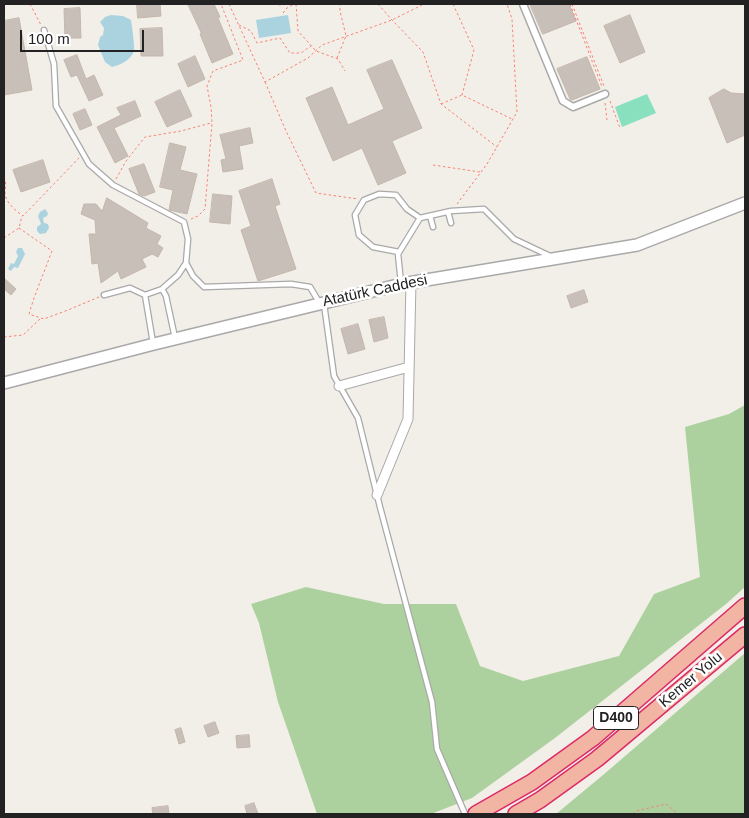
<!DOCTYPE html>
<html>
<head>
<meta charset="utf-8">
<style>
	body { margin:0 }
	#map { position:relative; width:749px; height:818px; overflow:hidden; background:#f2efe9; font-family:Arial,sans-serif }
	canvas { display:block }
	.frame { position:absolute; inset:0; border:5px solid #222; pointer-events:none }
	.scale { position:absolute; left:20px; top:30px; width:124px; height:22px; box-sizing:border-box; border:2px solid #222; border-top:0; padding-left:6px; font-size:15px; line-height:18px; white-space:nowrap; color:#222; -webkit-text-stroke:4px #fff; paint-order:stroke }
</style>
</head>
<body>
<div id="map">
<canvas width="749" height="818"></canvas>
<div class="frame"></div>
<div class="scale">100 m</div>
</div>
<script>
const g = document.querySelector('canvas').getContext('2d');
g.lineJoin = 'round';
function paint(path, color) { g.fillStyle = color; g.fill(path, 'evenodd'); }
function stroke(path, color, width, dash) { g.strokeStyle = color; g.lineWidth = width; g.lineCap = dash ? 'butt' : 'round'; g.setLineDash(dash || []); g.stroke(path); }
function drawText(font, color, halo, rows, align = 'center') {
  g.font = font + ' Arial,sans-serif'; g.lineWidth = 5; g.setLineDash([]); g.textBaseline = 'middle'; g.strokeStyle = halo; g.fillStyle = color; for (const [text, x, y, turn = 0] of rows) {
    g.save(); g.translate(x, y); g.rotate((+turn || 0) * Math.PI / 180); g.textAlign = isNaN(turn) ? turn : align; if (halo) g.strokeText(text, 0, 0); g.fillText(text, 0, 0); g.restore();
  }
}
paint(new Path2D(`
	M745,405V587L726,604L555,738L472,798L431,814H317L278,702L259,623L251,604L306,587L384,604H456L480,666L523,681L619,656L654,594L700,577L685,427L729,414Z
	M745,653V814H556L603,775Z`), '#add19e');
paint(new Path2D(`
	M647,94L656,113L622,127L615,107Z`), '#88e0be');
paint(new Path2D(`
	M111,15L123,16L131,20C132,26 135,47 134,51C131,60 120,65 112,67L105,62L98,45L100,37L103,35L104,28L100,22L105,17Z
	M288,15L291,33L259,38L256,20Z
	M45,209L48,213L47,216L43,218L44,223L48,224L49,228L46,233L40,234L37,231V227L41,224L38,216L40,212Z
	M18,248H22L25,254L18,268L14,267L11,271L8,269L11,263L14,264L18,256L16,252Z`), '#aad3df');
const building = new Path2D(`
	M137,4H160L161,16L138,18Z
	M188,4H214L220,17L218,18L233,54L212,63L200,34L201,33Z
	M530,4H569L576,21L543,34Z
	M80,8L81,38H65L64,9Z
	M630,15L645,52L620,63L604,26Z
	M19,18L32,90L4,95V21Z
	M162,28L163,56H141L140,29Z
	M77,55L86,79L94,75L103,95L89,101L77,75L71,77L64,60Z
	M195,56L205,79L188,87L178,64Z
	M587,57L600,89L572,100L570,99L557,69Z
	M392,60L422,128L392,141L406,173L378,185L362,148L333,161L306,98L332,87L348,125L384,109L367,70Z
	M724,89L731,93L745,94V135L727,143L709,98Z
	M180,90L192,116L167,127L155,102Z
	M135,101L141,116L114,128L128,156L115,163L97,127L121,115L117,108Z
	M85,109L92,125L80,130L73,114Z
	M250,128L253,143L239,146L243,169L223,172L221,160L226,159L220,135Z
	M170,143L186,147L180,170L197,174L187,214L169,210L173,190L160,187Z
	M43,160L50,182L21,192L13,170Z
	M144,164L155,192L144,196L139,194L129,169Z
	M272,179L280,204L275,206L296,269L258,281L241,230L251,226L239,191Z
	M213,194L232,196L230,224L210,222Z
	M107,198L148,223L146,228L161,236L157,244L163,248L158,257L152,254L142,259L146,267L121,279L118,271L101,283L98,263L92,264L89,234H96L95,220L81,214L84,204H96L102,211Z
	M4,278L16,289L11,295L4,289Z
	M584,290L588,302L571,308L567,296Z
	M384,317L388,338L374,342L369,320Z
	M358,324L365,349L348,354L341,329Z
	M215,722L219,733L208,737L204,726Z
	M181,728L185,742L179,744L175,730Z
	M249,735L250,747L237,748L236,736Z
	M254,803L258,814H247L245,806Z
	M168,806L169,814H153L152,808Z`);
paint(building, '#c7bfb8');
stroke(building, '#c4b6ab', 1);
const service = new Path2D(`
	M44,30L54,64L56,106L89,164L113,185L184,222L188,239L186,263L178,275L162,289
	M448,212L451,223
	M430,216L433,227
	M399,252L373,247L359,235L355,215L364,200L379,194L396,195L407,209L420,218
	M186,263L193,276L204,287L291,284L310,287L319,302
	M401,283L398,254L420,218L451,211L484,209L514,239L552,257
	M104,295L130,288L145,295
	M324,304L334,376L358,418L380,507L432,702L437,749L465,814
	M153,343L145,295L162,289L166,296L175,338`);
const pedestrian = new Path2D(`
	M523,4L563,101L573,107L605,94`);
const minor = new Path2D(`
	M339,386L409,367
	M377,495L408,419L411,282`);
const tertiary = new Path2D(`
	M4,383L154,344L402,284L637,245L745,203`);
const trunk = new Path2D(`
	M476,814L532,782L593,738L745,606
	M516,814L540,800L597,759L745,635`);
stroke(service, '#a9a9a9', 7);
stroke(pedestrian, '#a9a9a9', 9);
stroke(minor, '#a9a9a9', 11);
stroke(tertiary, '#a9a9a9', 14);
stroke(trunk, '#dc2a67', 18);
stroke(new Path2D(`
	M30,4L41,25
	M229,4L265,82L308,58L322,45L392,20L424,4
	M296,4L298,31L316,51L338,59L345,71
	M378,4L392,20L423,52L441,104L497,147
	M453,4L474,50L462,95
	M570,4L602,87
	M572,4L604,86
	M279,5L284,4
	M283,13L287,8L294,4
	M239,25L251,31L257,43L280,38L290,53H301L311,46
	M337,58L346,36L340,11V4
	M265,82L286,131L316,193L358,199
	M610,101L620,128
	M605,103L607,120
	M441,104L462,95L512,119
	M433,165L480,172
	M4,177C7,183 5,187 5,193C5,202 16,211 23,216L79,158
	M116,179L126,161L145,137L181,131L211,123
	M457,204L487,164L517,112L512,19L507,4
	M191,219L198,216L205,209L212,123L211,107L207,86L213,71L243,60L221,4
	M19,228L52,251L34,298L29,314L44,319L68,310L99,297
	M4,238L19,228L22,216
	M4,337L23,335L40,319
	M633,814L636,811L666,804L678,814`), '#fa8072', 1, [2.5, 2.5]);
stroke(service, '#fff', 4.5);
stroke(pedestrian, '#fff', 6);
stroke(minor, '#fff', 9);
stroke(tertiary, '#fff', 11);
stroke(trunk, '#f2b4a3', 15);
for (const [x, y, w] of [
	[616,718,45]
]) { const box = new Path2D(); box.roundRect(x - w / 2, y - 11.5, w, 23, 4); g.fillStyle = '#fff'; g.fill(box); stroke(box, '#222', 1); }
drawText('bold 14px', '#222', null, [
	["D400",616,718]
]);
drawText('15px', '#222', '#fff', [
	["Atatürk Caddesi",375,291,-12],
	["Kemer Yolu",691,680,-40]
]);
</script>
</body>
</html>
